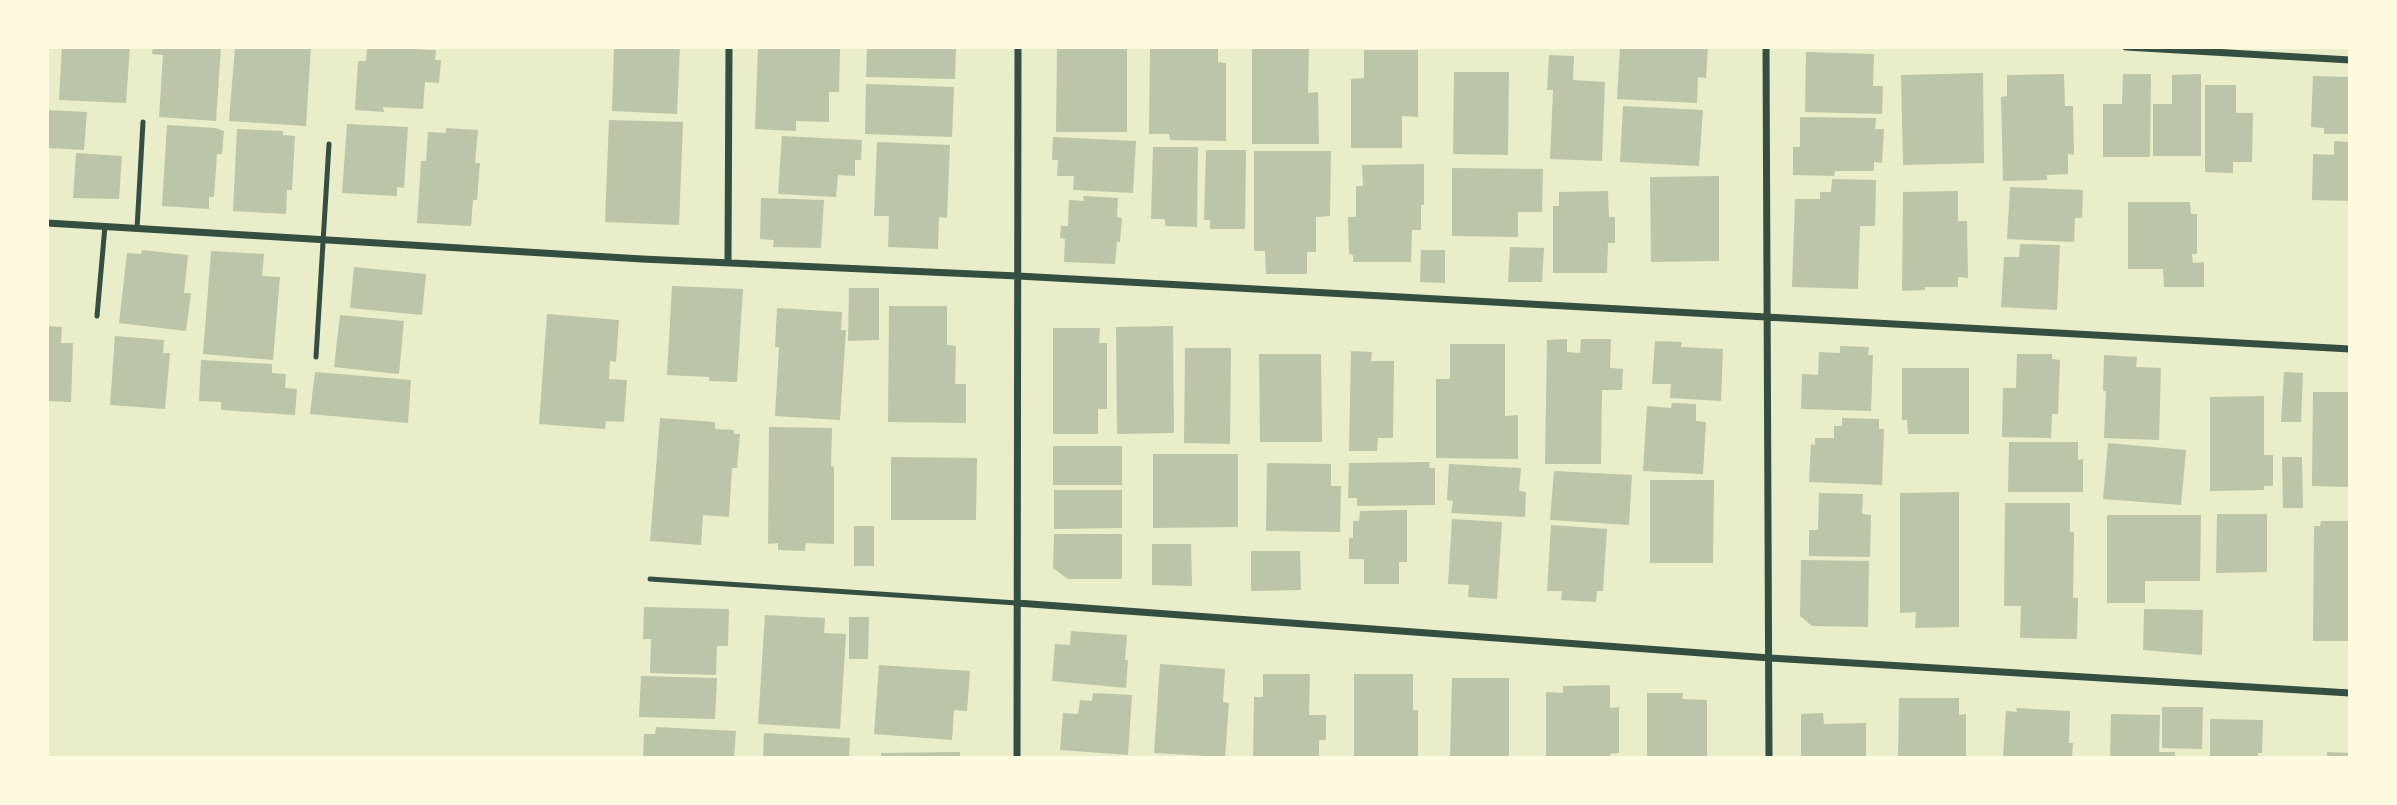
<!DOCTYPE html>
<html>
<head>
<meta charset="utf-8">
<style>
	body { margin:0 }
	#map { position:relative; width:2397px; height:805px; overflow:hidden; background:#e9edc9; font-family:Helvetica,sans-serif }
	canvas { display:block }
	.frame { position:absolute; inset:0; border:49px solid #fefae0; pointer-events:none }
</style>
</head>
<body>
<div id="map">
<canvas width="2397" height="805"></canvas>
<div class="frame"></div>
</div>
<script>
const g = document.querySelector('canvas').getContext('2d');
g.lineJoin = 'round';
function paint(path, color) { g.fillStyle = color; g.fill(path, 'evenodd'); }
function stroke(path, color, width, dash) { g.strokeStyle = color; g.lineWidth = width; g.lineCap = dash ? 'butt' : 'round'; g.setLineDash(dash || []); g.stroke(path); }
paint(new Path2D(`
	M62,47H130L126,103L59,100Z
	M153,47H221L216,121L159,117L163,55L152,54Z
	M235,47H311L306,126L229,121Z
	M367,47L436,50L435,60H441L439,83L425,82L423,109L383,107L384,112L355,110L358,61H366Z
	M614,47H680L677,114L612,111Z
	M758,47H840L839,92H829V122L796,121V131L755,129Z
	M867,47H956L955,79L866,77Z
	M1057,47H1127V132H1056Z
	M1150,47H1218V62L1226,63V141L1170,140L1169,134H1149Z
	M1252,47H1309L1308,93L1318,92L1319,144H1252Z
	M1620,47H1708L1706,78L1698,77L1697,103L1617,99Z
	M1364,50H1418V117L1402,116V148H1351V79L1364,78Z
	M1806,52L1874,54L1873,86H1883L1882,114L1805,112Z
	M1549,55L1574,56L1573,80L1605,82L1602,161L1550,159L1553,90H1547Z
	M1454,72H1509L1508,155L1453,154Z
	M1983,73L1984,163L1903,165L1901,75Z
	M2064,74L2065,106H2073L2074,155L2068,154V174L2047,175V180L2003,181L2001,97L2007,96V75Z
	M2123,74H2151L2150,157H2103V104H2122Z
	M2201,74V156H2153V104H2172V75Z
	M2313,76L2350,77V134H2324V128L2311,127Z
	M866,84L954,87L952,137L865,134Z
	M2205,85H2236V113H2253L2252,162H2233V173L2205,172Z
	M1623,106L1703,110L1699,166L1620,162Z
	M47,110L87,112L84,150L47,148Z
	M1800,117L1876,118L1875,129H1884L1882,163L1874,162V171H1835L1834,176L1793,175V147H1800Z
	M609,120L683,122L679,225L605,222Z
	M347,124L408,127L404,188L397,187V196L342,193Z
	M167,125L216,128L224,131L222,154H217L214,197H209V209L162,206Z
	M446,128L478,130L475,163H480L477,200H473L471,226L417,223L421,161H426L428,132L446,133Z
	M237,129L283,131V135L295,136L292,190H287L286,214L233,211Z
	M782,136L862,140L861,160H855V176L838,175L836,197L778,194Z
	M1053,137L1136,141L1133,193L1073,190L1074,176H1057L1058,160H1052Z
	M2334,141L2350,142V201L2312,200L2313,154L2334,155Z
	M877,142L950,145L947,218L939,217L938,249L888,247L889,216H874Z
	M1153,147H1198L1197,227L1165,226V219H1151Z
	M1206,150H1246L1245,229H1210V220H1204Z
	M1254,151H1331L1330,216L1316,217V252H1307V274H1266L1265,251H1254Z
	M76,153L122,156L119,199L73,198Z
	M1424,164V205H1421V230H1412L1411,262H1353V255L1349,254L1348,217H1356V186H1363L1362,165Z
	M1452,168L1543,169L1542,212H1518V237L1452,236Z
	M1719,176V261L1651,262L1650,177Z
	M1832,179L1876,180L1875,226H1860L1858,289L1792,287L1795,199H1820V192H1831Z
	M2010,187L2083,190L2082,218H2075L2074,242L2007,239Z
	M1608,191L1609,217H1615V243H1608L1607,273H1553V206H1559V192Z
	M1958,191V221H1967L1968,278L1958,277V287H1925V290L1902,291L1903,192Z
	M1083,196L1118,198L1117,217L1122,218L1120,242H1117L1115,264L1064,262L1065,239L1060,238L1061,226H1068L1069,200L1084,201Z
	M761,198L824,200L821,248L773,247L774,240L760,239Z
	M2128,202H2190L2191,214H2197V254H2192L2193,263L2204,262V287H2164L2163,269H2128Z
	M2020,244L2060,245L2057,310L2001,307L2004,257H2019Z
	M1510,247L1544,248L1542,282H1508Z
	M142,250L188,255L184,293H191L186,331L119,323L127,253L141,254Z
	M1421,250H1445V283L1420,282Z
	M211,251L264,254L262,276L280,277L273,360L203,354Z
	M354,267L426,274L422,315L350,308Z
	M672,286L743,289L737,382L709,381V377L667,375Z
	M849,288H879V340L848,341Z
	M889,306H947V345L956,346L955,384H966V423L888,422Z
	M777,308L842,312L841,330H846L840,420L775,416L779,347H775Z
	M547,314L619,320L616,362L610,361L609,379L627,380L624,422L606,421L605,429L539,424Z
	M340,315L404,321L399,374L334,367Z
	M47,326L62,327L61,343H73L71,402L47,401Z
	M1173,326L1174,433L1117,434L1116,327Z
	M1053,328H1100L1099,343H1107V409H1098V434H1053Z
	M115,336L164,340L163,353H170L165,409L110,405Z
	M1567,339V352L1580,353L1581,339H1611L1610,368L1623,369L1622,390H1602L1601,464H1545L1547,340Z
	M1655,341L1682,342L1681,347L1723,349L1721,401L1670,398L1671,384H1652Z
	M1450,344H1505V416L1518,415V459L1436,458V379H1450Z
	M1840,346L1869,347L1868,355H1873L1871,411L1801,409L1802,374L1818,375L1819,352L1840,353Z
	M1185,348H1231L1230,444L1184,443Z
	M1351,351L1372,352L1371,361H1394L1393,438H1378L1377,451H1349Z
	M1259,354H1321L1322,442H1260Z
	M2017,354H2052V359L2060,360L2058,414H2052L2051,438L2002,437L2003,388H2016Z
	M2104,355L2137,357L2136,367L2161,368L2159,440L2104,438L2106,391H2103Z
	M201,360L272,364V373L286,374L285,388L297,389L295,415L221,410V402L199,401Z
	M1902,368H1969V434H1908L1907,420H1902Z
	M315,372L411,380L408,423L310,414Z
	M2284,372L2303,373L2301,422H2281Z
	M2313,392H2350V487L2312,486Z
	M2264,396V455H2273V486H2264V490L2210,491V397Z
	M1672,403L1696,404V421L1706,422L1703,474L1643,471L1647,406L1671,408Z
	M660,418L715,422V429L734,430V434H740L737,468H732L729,517L703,515L701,545L650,541Z
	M1842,418L1879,419V429H1884L1882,485L1809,482L1811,444L1815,445V438H1834V426H1842Z
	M769,427L832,428L831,466L834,467V544L806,543L805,551L778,550V543L768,544Z
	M2009,442H2078V460L2083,459V492H2008Z
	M2108,443L2186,450L2181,505L2103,499Z
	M1053,446H1122V485H1053Z
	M1153,454H1238V527L1153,528Z
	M891,457L977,458L976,520H891Z
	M2282,457H2302L2303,508H2283Z
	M1430,462L1429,468H1435V505L1357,506V498H1348L1349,463Z
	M1267,463L1331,464V486H1341L1340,532L1266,531Z
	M1449,464L1521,468L1519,491L1526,492L1525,517L1451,513L1453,501L1447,500Z
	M1554,471L1632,475L1629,525L1550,520Z
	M1650,480H1714L1713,563H1650Z
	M1054,490H1122V528L1054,529Z
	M1959,492V627L1915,628L1916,612L1900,613V493Z
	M1819,493L1863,494L1862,514L1871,515L1870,557L1809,556V530H1818Z
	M2005,503H2070V532H2074L2073,598H2078L2077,639L2020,638L2021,606H2004Z
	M1407,510V562H1399V584H1364V559H1349V538H1353V521H1359L1360,511Z
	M2217,514H2267V572L2216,573Z
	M2107,515H2201L2200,581H2145V603H2107Z
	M1452,519L1502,522L1497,599L1468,597L1469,585L1448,584Z
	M2321,521H2350V641H2313L2314,526H2320Z
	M1551,525L1607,529L1603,591H1597L1596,602L1561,600L1562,591H1547Z
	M854,526H874V566H854Z
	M1054,534H1122V579H1068L1053,568Z
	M1152,544H1191L1192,586L1152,585Z
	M1251,551H1300L1301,590L1251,591Z
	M1801,560L1869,561L1868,627L1812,626L1800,616Z
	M644,607L729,609L728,646H717L716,675L650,673L651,639H643Z
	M2144,609L2203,610L2202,655L2143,650Z
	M765,615L825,618L824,633L846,634L840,729L758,724Z
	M849,617H869L868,659H849Z
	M1071,631L1127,635L1125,660H1128L1126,688L1052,681L1055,644L1070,645Z
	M1160,664L1225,669L1223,702L1229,703L1225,757L1154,753Z
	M879,665L970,671L967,711L954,710L952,740L874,734Z
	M1263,674H1310L1309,715H1326V740H1319V758H1253L1254,697H1263Z
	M1354,674H1413V710H1418V758H1354Z
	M641,676L717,678L715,719L639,717Z
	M1452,678H1509V758H1450Z
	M1610,685V708L1619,707V753L1610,754V758H1546V692L1563,693V686Z
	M1093,693L1132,695L1128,755L1060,750L1063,713L1078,714L1080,700L1092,701Z
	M1647,693H1683L1682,699L1707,700V758H1647Z
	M1899,698H1959V715L1966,714V758H1898Z
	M2162,707H2203L2202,749L2162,748Z
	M2016,708L2070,711L2069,743H2073L2072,758H2003L2006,711L2017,712Z
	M1823,713L1824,724L1866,723V758H1801V714Z
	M2111,714L2160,715L2159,752H2175V758H2110Z
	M2210,719L2263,720L2262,753H2258V758H2210Z
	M656,727L736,731L734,758H643L644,734H655Z
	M764,733L850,738L849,758H763Z
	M960,752V758H881V753Z
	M2327,752L2350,753V758H2327Z`), '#bcc5a7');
stroke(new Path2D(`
	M137,229L143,122
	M97,316L105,226
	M316,357L329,144
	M650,579L1017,603`), '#344e41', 5);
stroke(new Path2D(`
	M1766,47L1769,758
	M2126,47L2350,60
	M47,223L642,259L1018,276L2350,349
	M728,261L729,47
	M1017,603L1770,658L2350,693
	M1017,758L1018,47`), '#344e41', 7);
</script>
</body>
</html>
